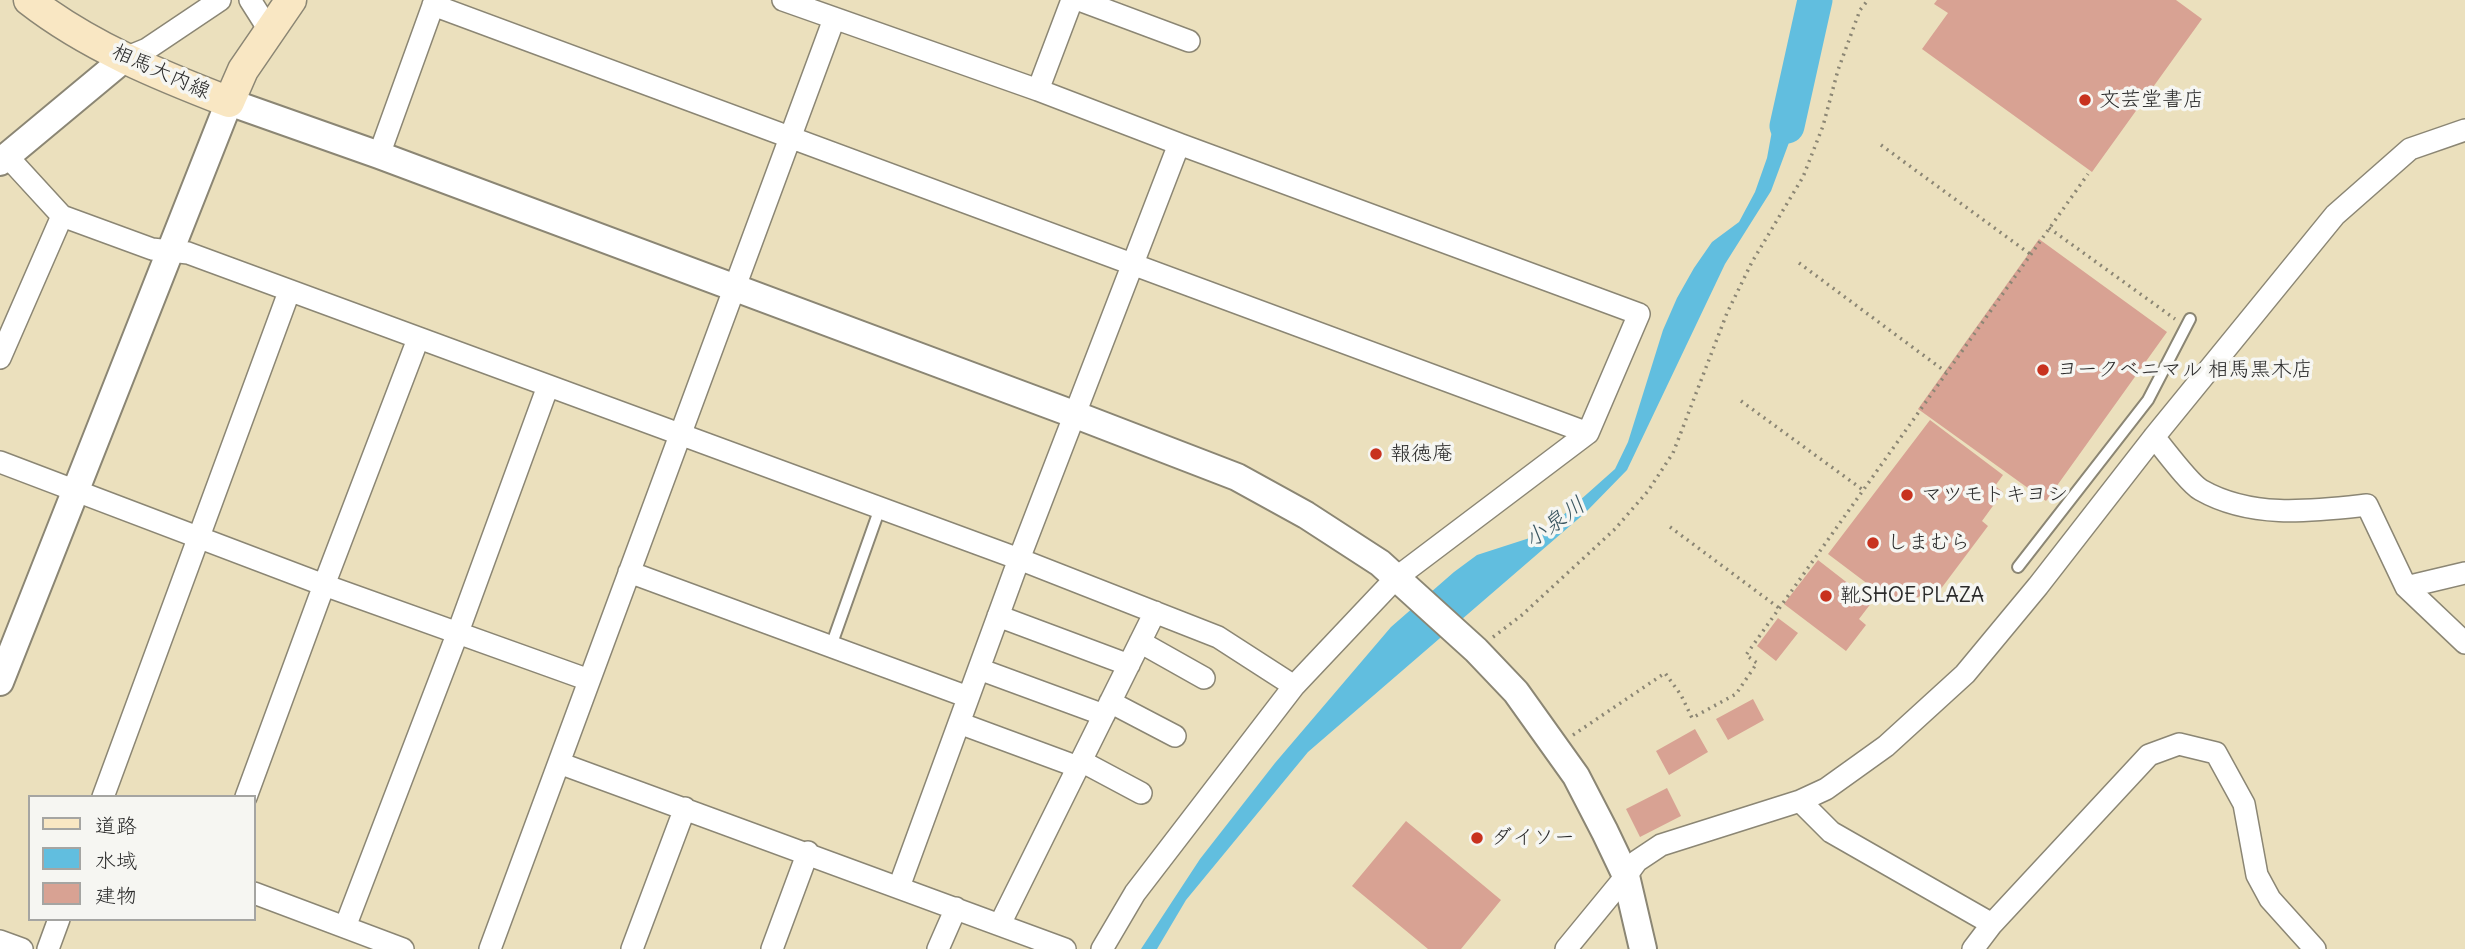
<!DOCTYPE html>
<html>
<head>
<meta charset="utf-8">
<style>
	body { margin:0 }
	#map { position:relative; width:2465px; height:949px; overflow:hidden; background:#ebe0bd; font-family:Delius,"Klee One",sans-serif }
	canvas { display:block }
	.legend { position:absolute; left:28px; top:795px; width:228px; height:126px; box-sizing:border-box; background:#f6f6f2; border:2px solid #a5a5a2; margin:0; padding:9px 12px; list-style:none; font-size:21px; color:#2b2b2b }
	.legend li { display:flex; align-items:center; gap:14px; height:35px }
	.legend b { width:35px; border:2px solid #a5a5a2 }
</style>
</head>
<body>
<div id="map">
<canvas width="2465" height="949"></canvas>
<ul class="legend">
<li><b style="height:9px;background:#f9e7c3"></b>道路</li>
<li><b style="height:19px;background:#61bedf"></b>水域</li>
<li><b style="height:19px;background:#d8a293"></b>建物</li>
</ul>
</div>
<script>
const g = document.querySelector('canvas').getContext('2d');
g.lineJoin = 'round';
function paint(path, color) { g.fillStyle = color; g.fill(path, 'evenodd'); }
function stroke(path, color, width, dash) { g.strokeStyle = color; g.lineWidth = width; g.lineCap = dash ? 'butt' : 'round'; g.setLineDash(dash || []); g.stroke(path); }
function drawText(font, color, halo, rows, align = 'center') {
  g.font = font + ' Delius,"Klee One",sans-serif'; g.lineWidth = 7; g.setLineDash([]); g.textBaseline = 'middle'; g.strokeStyle = halo; g.fillStyle = color; for (const [text, x, y, turn = 0] of rows) {
    g.save(); g.translate(x, y); g.rotate((+turn || 0) * Math.PI / 180); g.textAlign = isNaN(turn) ? turn : align; if (halo) g.strokeText(text, 0, 0); g.fillText(text, 0, 0); g.restore();
  }
}
paint(new Path2D(`
	M1783,71L1810,86L1771,191L1725,264L1627,470L1585,513L1308,752L1186,900L1157,949H1141L1200,859L1275,763L1391,627L1454,572L1477,555L1542,534L1615,469L1628,442L1663,330L1677,298L1694,268L1712,242L1739,222L1755,192L1767,158Z`), '#61bedf');
stroke(new Path2D(`
	M1787,126L1815,0`), '#61bedf', 35);
paint(new Path2D(`
	M1937,0H2176L2202,19L2092,172L1922,49L1948,13L1934,4Z
	M2039,239L2167,332L2046,501L1918,409Z
	M1930,420L2003,475L1995,486L2003,492L1982,521L1988,526L1940,590L1930,582L1919,597L1893,603L1828,554Z
	M1818,560L1872,602L1859,619L1866,625L1846,651L1784,604Z
	M1778,618L1798,633L1776,661L1757,646Z
	M1753,699L1764,720L1728,740L1716,719Z
	M1695,729L1708,752L1669,775L1656,751Z
	M1667,788L1681,816L1640,837L1626,809Z
	M1406,821L1501,900L1461,949H1428L1352,886Z`), '#d8a293');
const service = new Path2D(`
	M2018,567L2148,400L2190,319
	M831,646L880,508`);
const minor = new Path2D(`
	M250,0L269,30
	M783,0L1038,90L1179,144L1019,559L899,887
	M1079,0L1189,41
	M433,5L1588,433
	M125,58L147,49L220,0
	M1038,90L1072,0
	M379,155L435,0
	M7,156L62,216L152,249L188,253L1019,559L1218,637L1294,686
	M0,358L62,216
	M2154,437C2165,450 2189,483 2201,490C2252,519 2312,511 2367,505L2406,587L2465,643
	M0,462L324,585L589,680
	M629,572L968,697
	M2406,587L2465,573
	M998,616L1129,665
	M1140,642L1204,678
	M979,669L1104,715
	M1110,702L1175,736
	M959,723L1078,767
	M1081,761L1141,793
	M559,763L1065,949
	M103,797L289,292
	M246,797L324,585L418,339
	M1800,801L1831,832L1992,924
	M254,893L403,949
	M1000,924L1155,612
	M345,927L458,632L548,386
	M0,941L22,949
	M48,949L59,919
	M490,949L834,19
	M632,949L685,808
	M772,949L808,852
	M938,949L956,908
	M1102,949L1135,893L1294,686L1396,578L1588,433L1639,314L1179,144
	M1566,949L1626,876L1637,861L1661,845L1800,801L1826,789L1886,746L1965,674L2038,586L2154,437L2335,215L2410,149L2465,130
	M1973,949L1992,924L2149,755L2179,744L2216,753L2244,804L2257,875L2270,899L2315,949`);
const tertiary = new Path2D(`
	M0,162L125,58
	M0,682L229,102L379,155L1076,415L1237,477L1306,515L1380,563L1476,650L1516,692L1576,776L1605,832L1626,876L1643,949`);
const secondary = new Path2D(`
	M29,0C88,46 159,75 229,102L243,70L291,0`);
stroke(service, '#8b8674', 14);
stroke(minor, '#8b8674', 24);
stroke(tertiary, '#8b8674', 30);
stroke(secondary, '#8b8674', 33);
stroke(new Path2D(`
	M1881,145L2030,254
	M2049,228L2175,319
	M1799,263L1946,372
	M1741,401L1863,490
	M1670,527L1779,608
	M1493,637L1522,615L1615,529L1648,491L1673,453L1727,313L1752,262L1803,177L1823,126L1838,70L1860,10L1868,0
	M1573,735L1665,673L1681,695L1692,718L1736,694L1757,663L1746,655L2088,174`), '#8b8674', 3.5, [2, 5]);
stroke(service, '#fff', 10);
stroke(minor, '#fff', 21);
stroke(tertiary, '#fff', 26);
stroke(secondary, '#f9e7c3', 30);
for (const [x, y, r, color] of [
	[2085,100,7,"#c8321e"],
	[2043,370,7,"#c8321e"],
	[1376,454,7,"#c8321e"],
	[1907,495,7,"#c8321e"],
	[1873,543,7,"#c8321e"],
	[1826,596,7,"#c8321e"],
	[1477,838,7,"#c8321e"]
]) { const dot = new Path2D(); dot.arc(x, y, r, 0, 2 * Math.PI); g.fillStyle = color; g.fill(dot); stroke(dot, '#f6f6f2', 2.5); }
drawText('21px', '#2b2b2b', '#f6f6f2', [
	["相馬大内線",161,72,24]
]);
drawText('21px', '#2b2b2b', '#f6f6f2', [
	["文芸堂書店",2099,100],
	["ヨークベニマル 相馬黒木店",2057,370],
	["報徳庵",1390,454],
	["マツモトキヨシ",1921,495],
	["しまむら",1887,543],
	["靴SHOE PLAZA",1840,596],
	["ダイソー",1491,838]
], 'left');
drawText('italic 23px', '#3b5761', '#f6f6f2', [
	["小泉川",1555,523,-36]
]);
</script>
</body>
</html>
